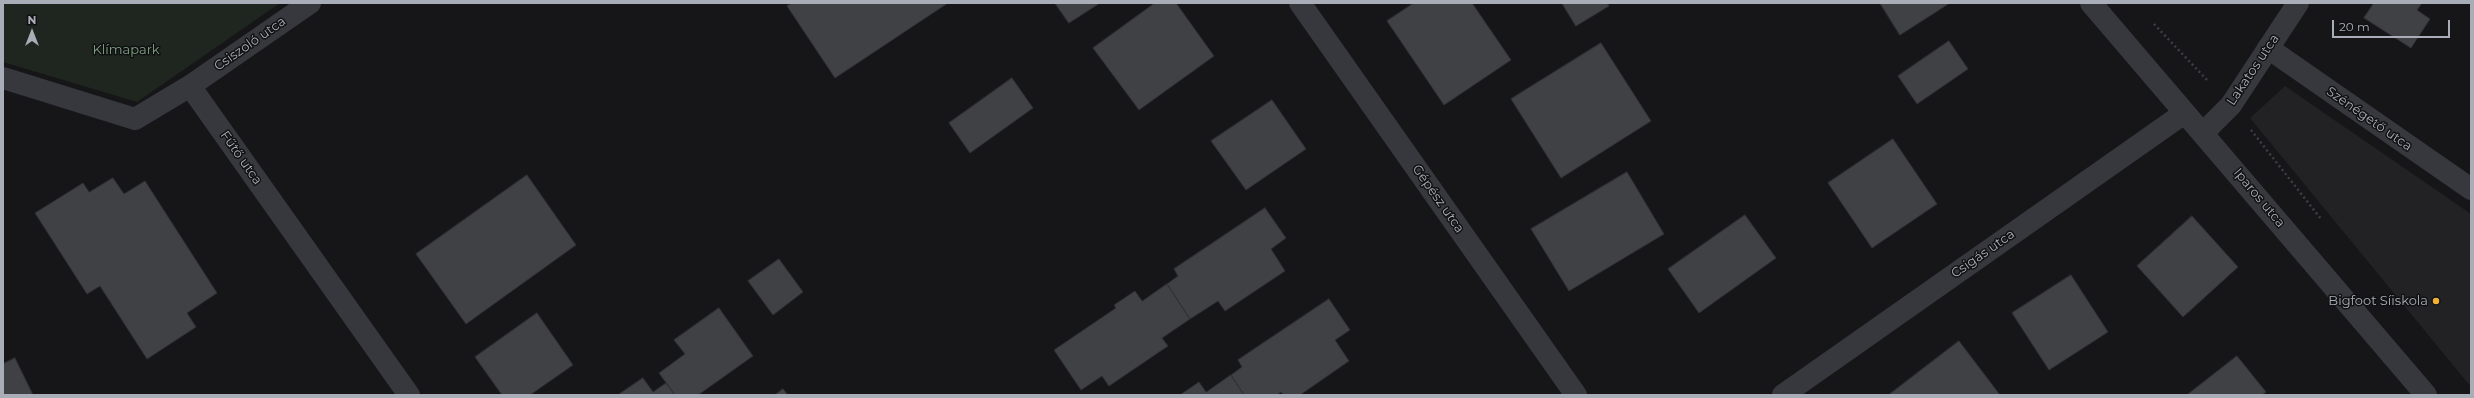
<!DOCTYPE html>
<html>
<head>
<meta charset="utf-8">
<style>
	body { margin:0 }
	#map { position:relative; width:2474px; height:398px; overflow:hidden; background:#161618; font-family:Montserrat,sans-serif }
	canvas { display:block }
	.frame { position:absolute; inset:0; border:4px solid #a8adb8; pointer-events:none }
	.north { position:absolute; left:12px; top:12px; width:40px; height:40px; -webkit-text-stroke:3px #111113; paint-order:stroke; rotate:0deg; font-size:11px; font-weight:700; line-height:16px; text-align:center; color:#a8adb8 }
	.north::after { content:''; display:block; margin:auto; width:14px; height:18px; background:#a8adb8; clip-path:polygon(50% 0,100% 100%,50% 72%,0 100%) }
	.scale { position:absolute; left:2332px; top:20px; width:118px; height:18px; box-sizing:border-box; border:2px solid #a8adb8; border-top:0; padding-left:5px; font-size:12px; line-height:14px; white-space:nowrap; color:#a8adb8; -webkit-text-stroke:3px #111113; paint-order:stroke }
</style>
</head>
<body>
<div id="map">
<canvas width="2474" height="398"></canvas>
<div class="frame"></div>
<div class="north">N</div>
<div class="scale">20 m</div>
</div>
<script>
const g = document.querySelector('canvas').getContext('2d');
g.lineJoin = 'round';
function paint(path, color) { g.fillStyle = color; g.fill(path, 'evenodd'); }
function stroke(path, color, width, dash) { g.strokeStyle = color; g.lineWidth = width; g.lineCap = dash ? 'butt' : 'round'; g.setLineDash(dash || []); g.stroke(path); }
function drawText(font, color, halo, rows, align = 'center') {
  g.font = font + ' Montserrat,sans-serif'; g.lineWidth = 3; g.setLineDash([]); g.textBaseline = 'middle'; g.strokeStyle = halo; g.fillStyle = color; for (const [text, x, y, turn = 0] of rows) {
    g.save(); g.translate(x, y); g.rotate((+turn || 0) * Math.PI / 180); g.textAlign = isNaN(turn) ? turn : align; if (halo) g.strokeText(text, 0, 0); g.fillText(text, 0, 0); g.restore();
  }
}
paint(new Path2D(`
	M2285,86L2471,214V387L2250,118Z`), '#222225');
paint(new Path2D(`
	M3,3H280L137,102L3,62Z`), '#1e261f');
const building = new Path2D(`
	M792,3H948L835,78L787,6Z
	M1055,3H1100L1069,23Z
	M1155,3H1176L1214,56L1139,110L1093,48Z
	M1414,3H1472L1511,60L1444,105L1387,21Z
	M1562,3H1607L1609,6L1576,26Z
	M1880,3H1950L1900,35Z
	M2374,3H2422L2417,10L2430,19L2411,48L2364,18Z
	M1949,41L1968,69L1917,104L1898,76Z
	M1601,43L1651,121L1561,178L1511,99Z
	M1012,78L1033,108L970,153L949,123Z
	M1272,100L1306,149L1246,190L1211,141Z
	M1893,139L1937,204L1872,248L1828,183Z
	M1627,172L1664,234L1569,291L1531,229Z
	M527,175L576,245L466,324L416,254Z
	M113,178L124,194L145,181L217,293L187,313L196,327L147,359L100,286L87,294L35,213L83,183L89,192Z
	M1265,208L1286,238L1271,249L1285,271L1225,311L1218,301L1190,319L1167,284L1178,276L1174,269Z
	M1745,215L1776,258L1699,313L1668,269Z
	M2192,216L2238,267L2183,317L2137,266Z
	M779,259L803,292L773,315L748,281Z
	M2071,275L2108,332L2049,370L2012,313Z
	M1167,284L1190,319L1162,338L1168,346L1109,386L1102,376L1081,390L1054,350L1116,308L1114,305L1135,291L1142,301Z
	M1329,299L1350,330L1335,340L1349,361L1300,395H1284L1281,392L1277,395H1244L1231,375L1242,367L1238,360Z
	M719,308L753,356L698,395H675L659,373L685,354L674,340Z
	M537,313L573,365L530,395H502L475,357Z
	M1959,341L2000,395H1891L1890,394Z
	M2237,356L2266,392L2262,395H2187Z
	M15,358L33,395H3V364Z
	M1231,375L1244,395H1180L1199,382L1206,392Z
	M643,378L653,392L666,383L675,395H618Z
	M783,389L788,395H775Z`);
paint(building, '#404145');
stroke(building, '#303034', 1);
stroke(new Path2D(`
	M2154,24L2208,81
	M2251,130L2321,219`), '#3d3f44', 2.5, [2, 3]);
stroke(new Path2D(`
	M1300,3L1576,395
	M2268,48L2471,189
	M3,78L135,119L190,86L409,395
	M190,86L310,3
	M2203,133L2231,105L2298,3
	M1783,395L2183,114`), '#37383d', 22);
stroke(new Path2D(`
	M2091,3L2426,395`), '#37383d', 22);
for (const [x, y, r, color] of [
	[2436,301,4,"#f2b134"]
]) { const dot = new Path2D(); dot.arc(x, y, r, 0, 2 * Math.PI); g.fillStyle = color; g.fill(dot); stroke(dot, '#111113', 1.5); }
drawText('13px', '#a8adb8', '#111113', [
	["Csiszoló utca",250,44,-35],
	["Lakatos utca",2253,70,-56],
	["Szénégető utca",2369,119,35],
	["Fűtő utca",241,158,55],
	["Iparos utca",2259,198,50],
	["Gépész utca",1438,199,55],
	["Csigás utca",1983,254,-35]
]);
drawText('13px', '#7fa381', '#111113', [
	["Klímapark",126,50]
]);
drawText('13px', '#a8adb8', '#111113', [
	["Bigfoot Síiskola",2428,301]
], 'right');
</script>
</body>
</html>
